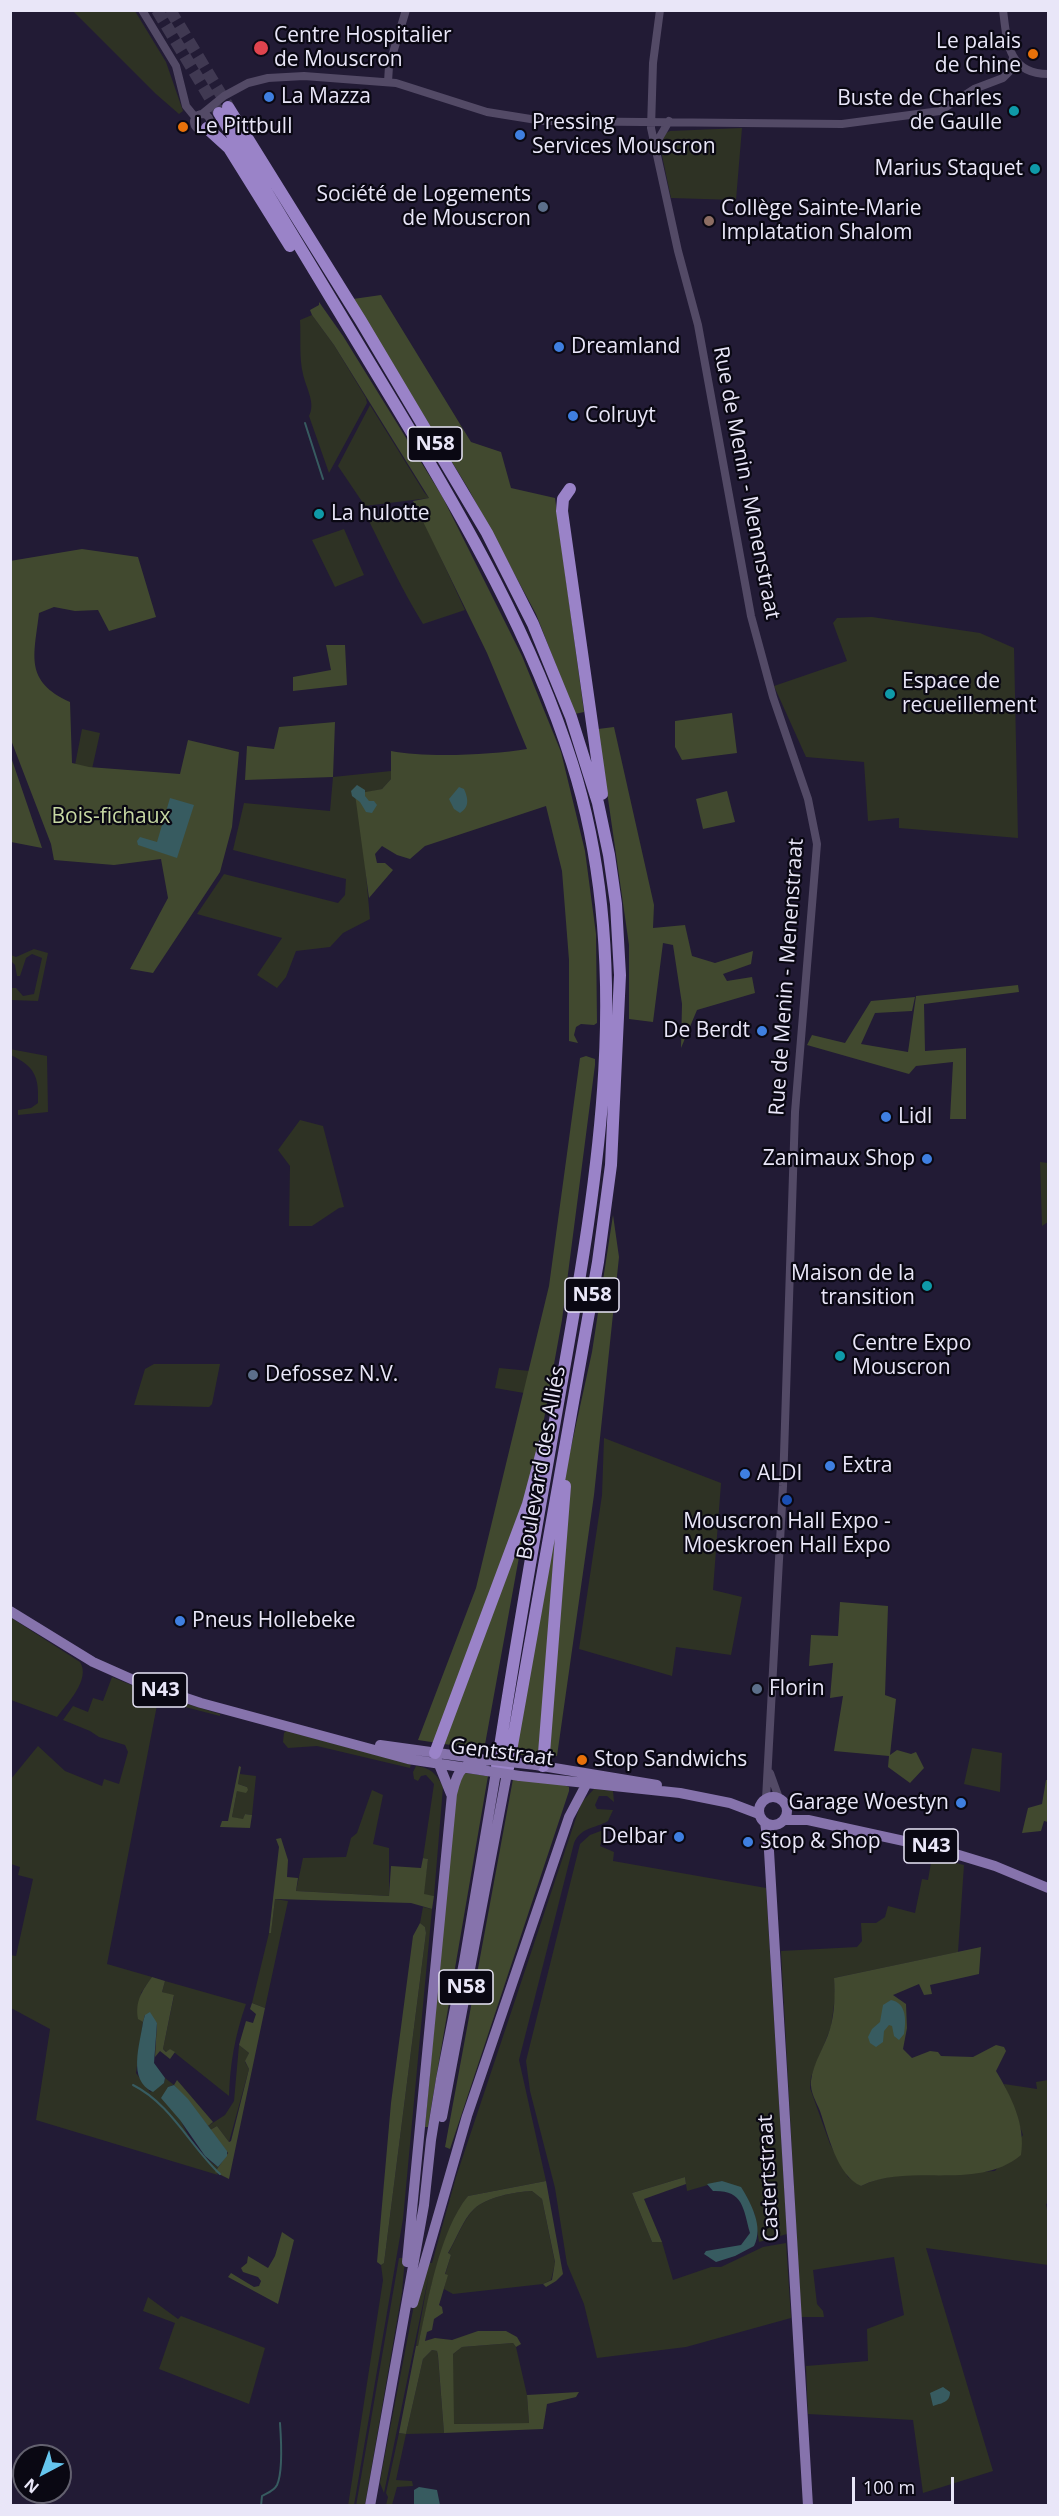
<!DOCTYPE html>
<html>
<head>
<meta charset="utf-8">
<style>
	body { margin:0 }
	#map { position:relative; width:1059px; height:2516px; overflow:hidden; background:#221b35; font-family:"Open Sans",sans-serif }
	canvas { display:block }
	.frame { position:absolute; inset:0; border:12px solid #e9e6f8; pointer-events:none }
	.north { position:absolute; left:12px; top:2444px; width:60px; height:60px; box-sizing:border-box; background:#0a0813; border:2px solid #63616f; border-radius:50%; rotate:221deg; font-size:16px; font-weight:700; line-height:24px; text-align:center; color:#e9e6f8 }
	.north::after { content:''; display:block; margin:auto; width:21px; height:27px; background:#65c5ee; clip-path:polygon(50% 0,100% 100%,50% 72%,0 100%) }
	.scale { position:absolute; left:852px; top:2477px; width:102px; height:27px; box-sizing:border-box; border:3px solid #e9e6f8; border-top:0; padding-left:8px; font-size:18px; line-height:21px; white-space:nowrap; color:#e9e6f8; -webkit-text-stroke:4px #0a0813; paint-order:stroke }
</style>
</head>
<body>
<div id="map">
<canvas width="1059" height="2516"></canvas>
<div class="frame"></div>
<div class="north">N</div>
<div class="scale">100 m</div>
</div>
<script>
const g = document.querySelector('canvas').getContext('2d');
g.lineJoin = 'round';
function paint(path, color) { g.fillStyle = color; g.fill(path, 'evenodd'); }
function stroke(path, color, width, dash) { g.strokeStyle = color; g.lineWidth = width; g.lineCap = dash ? 'butt' : 'round'; g.setLineDash(dash || []); g.stroke(path); }
function drawText(font, color, halo, rows, align = 'center') {
  g.font = font + ' "Open Sans",sans-serif'; g.lineWidth = 4.5; g.setLineDash([]); g.textBaseline = 'middle'; g.strokeStyle = halo; g.fillStyle = color; for (const [text, x, y, turn = 0] of rows) {
    g.save(); g.translate(x, y); g.rotate((+turn || 0) * Math.PI / 180); g.textAlign = isNaN(turn) ? turn : align; if (halo) g.strokeText(text, 0, 0); g.fillText(text, 0, 0); g.restore();
  }
}
paint(new Path2D(`
	M73,11H135L166,62L183,111L179,114L156,94Z
	M742,128L736,200L671,198L660,146L664,134L670,131Z
	M312,315L334,345L366,398L367,403L329,473L309,416C316,403 306,388 303,374C299,358 301,338 300,320Z
	M370,405L424,492L429,498L365,506L338,466Z
	M421,515L465,610L423,624C402,590 385,553 367,517Z
	M344,529L364,575L335,587L312,540Z
	M872,617L980,633L1014,648L1018,838L899,828V818L868,821L864,762L806,757L774,686L847,661L833,623L837,618Z
	M82,729L100,733L92,769L75,765Z
	M391,771V779L382,789L356,795L363,841L370,919L343,933L330,947L296,951L286,977L277,988L257,975L282,938L197,914L224,874L338,903L345,895L346,879L233,850L244,803L330,811L333,777Z
	M34,949L48,953L38,1001L11,1000V988H16L23,996L34,994L42,958L32,954L26,958L20,976H17L15,965L11,961V955L16,957Z
	M10,1049L47,1056L48,1112L18,1115V1110L31,1108L38,1103C39,1076 35,1067 11,1055Z
	M300,1120L323,1126L344,1207L339,1208L312,1226H289L290,1166L278,1150Z
	M1040,1162L1048,1163V1222L1042,1226Z
	M154,1364H220L212,1404L209,1407L134,1405L145,1369Z
	M499,1368L530,1371L524,1393L495,1388Z
	M604,1438L721,1483L713,1590L742,1597L731,1655L676,1647L672,1676L579,1649L602,1495Z
	M10,1617L80,1662C91,1679 67,1704 57,1717L11,1700Z
	M112,1677L146,1691L220,1714V1716L158,1700L107,1964L152,1977L141,1993L138,2018L143,2022L136,2073L150,2092L164,2083L165,2078L174,2085L168,2087C178,2116 190,2150 218,2167L216,2172L218,2175L36,2120L50,2029L11,2008L10,1955L16,1956L33,1879L18,1875L20,1867L11,1864V1779L38,1746L65,1771L102,1786L104,1779L119,1784L128,1752L125,1745L99,1737L90,1731L63,1720L73,1706L88,1712L93,1698L103,1701Z
	M286,1731L411,1764L410,1768L317,1746L288,1748L283,1742L284,1733Z
	M972,1748L1002,1753L1000,1792L964,1784Z
	M416,1766C430,1767 437,1774 443,1787L434,1896L423,1895L428,1859L423,1858L434,1784L426,1775L421,1776L418,1781L414,1779L413,1772Z
	M240,1774L256,1776L252,1815L245,1814L243,1820L232,1817L237,1791L247,1787L238,1784Z
	M594,1789L613,1791L614,1802L607,1796H599L595,1805L597,1809L613,1810L608,1821C594,1829 581,1827 574,1843L519,2060L546,2181L468,2196L432,2283L418,2346H416L429,2274L384,2493L380,2483L382,2470L414,2305L426,2262L432,2263L456,2177L581,1803Z
	M372,1790L383,1795L373,1844L389,1848V1896L296,1891L303,1858L346,1857L351,1838L357,1833Z
	M606,1829L600,1846L614,1852L613,1861L766,1888L787,2234L759,2242L754,2212L722,2181L687,2191L685,2177L632,2193L652,2242H662L673,2280L711,2267H721L763,2247L786,2243L791,2318L686,2347L597,2358L584,2304L567,2264L555,2188L530,2091L526,2061L580,1844L590,1835Z
	M932,1857L964,1865L958,1952L834,1978L835,1997L831,2027L811,2077L810,2088L830,2144L848,2177L861,2186C897,2168 954,2174 995,2171L1023,2135L1004,2084L1037,2089L1036,2082L1048,2080V2203L1046,2204L1048,2214V2265L926,2248L993,2471L923,2493L913,2420L808,2414L806,2366L868,2361L867,2329L904,2315L894,2257L813,2270L817,2304L823,2311L824,2317H801L781,1951L857,1947L862,1941L861,1923H876L885,1917L888,1906L915,1913L922,1879L928,1880Z
	M275,1899L288,1901L265,2008L252,2003L269,1933L271,1932Z
	M423,1907L432,1909L403,2219L354,2505L348,2506L383,2280L381,2265L384,2263L426,1933L425,1927L420,1923Z
	M165,1981L246,2004C235,2035 230,2064 229,2096L170,2049L167,2052L163,2049L174,1996L162,1992Z
	M239,2045L249,2053L245,2062L249,2069L229,2142L217,2126L210,2130L208,2126L225,2115L234,2101Z
	M532,2191L542,2199L555,2263L551,2280L543,2284L453,2294L444,2289L447,2275H445L451,2255L448,2254C456,2240 463,2220 474,2209C487,2197 514,2192 532,2191Z
	M399,2258H405L402,2292L365,2505L356,2506Z
	M148,2297L178,2319L181,2316L265,2348L249,2404L159,2369L175,2323L143,2311Z
	M513,2343L516,2347L527,2395L529,2423L453,2424V2354L462,2347Z
	M432,2350L437,2351L438,2357L444,2433L406,2434L396,2480L412,2481L413,2486L397,2487L392,2505H386L388,2497L386,2493L399,2433L406,2434L423,2359Z`), '#2e3224');
paint(new Path2D(`
	M381,295L471,442L501,452L511,488L555,498L584,712L575,714L536,614L469,490L353,299Z
	M319,302L343,336L442,496L522,656L561,752L585,851L596,934L597,1023L594,1025L581,1024L576,1027L574,1035L578,1043L569,1041V960L562,871L546,806L425,846L410,859L397,855L382,846L375,854L377,863H385L393,870L369,898L355,794L382,789L391,779V751C425,758 492,755 527,749L487,653L413,501L429,498L334,345L312,315L310,310L319,305Z
	M82,549L138,557L156,617L109,631L98,610L75,611L54,607L39,613C34,656 24,681 70,702L72,763L89,767L180,774L188,740L239,752L232,827L220,872L153,973L130,969L168,898L161,859L114,865L54,860L51,844L11,740L10,561Z
	M326,645H345L347,685L293,691V677L331,670Z
	M732,713L737,753L682,760L675,747V721Z
	M335,722L333,777L245,780L247,746L274,749L279,727Z
	M614,727L654,905L653,928L685,925L692,956L715,963L753,951L751,964L723,974L727,981L752,977L755,993L697,1010L681,1048L682,1004L673,945L663,943L653,1022L629,1019V945L598,729Z
	M11,757L42,848L11,842Z
	M727,791L735,822L703,829L696,799Z
	M1018,985L1019,992L924,1004L925,1051L966,1048V1119H950L953,1062L916,1066L909,1074L807,1045L812,1035L845,1043L871,1001L915,997L912,1011L875,1013L861,1044L908,1052L916,996Z
	M586,1056L595,1059V1065L562,1320L484,1750L418,1740L476,1588L549,1286L580,1058Z
	M613,1215L619,1257L594,1495L557,1756L521,1755L512,1752L537,1602L592,1352Z
	M840,1602L888,1606L885,1695L896,1699L890,1755L897,1750L911,1754L916,1752L924,1768L910,1783L888,1767L889,1756L834,1751L843,1696L830,1698L833,1663L809,1666L811,1635L838,1636Z
	M239,1766L241,1767L238,1784L247,1787L248,1790L246,1793L237,1791L232,1817L243,1819L245,1814L252,1815L250,1828L220,1827L222,1821H228Z
	M466,1773L488,1776L432,2102L428,2127H425L455,1792L460,1775Z
	M513,1779L564,1785L569,1787V1791L450,2149L445,2147Z
	M1046,1780H1048V1822L1044,1821L1041,1831L1022,1833L1028,1808L1042,1804Z
	M281,1838L288,1860L287,1877L298,1878L296,1891L389,1896L391,1866L421,1868L423,1858L428,1859L424,1894L434,1896L432,1909L411,1903L275,1899L271,1933H269L279,1847L276,1839Z
	M420,1923L425,1927L426,1933L384,2263L381,2265L377,2262L391,2103L413,1936Z
	M981,1947L979,1974L930,1985L932,1994L924,1995L919,1984L893,1995L906,2004L907,2028L903,2049L912,2058L930,2051L938,2052L941,2056L973,2057L996,2045L1004,2047L1006,2051L996,2071C1011,2096 1026,2125 1021,2155C977,2192 911,2162 861,2186C837,2176 828,2134 820,2111C816,2101 810,2092 811,2081C813,2063 825,2046 830,2029C835,2012 835,1995 834,1978Z
	M152,1977L165,1981L162,1992L174,1995L163,2049L166,2052L170,2049L175,2052L170,2059L160,2051L155,2057L157,2023L145,2015L143,2022L138,2019C135,2001 142,1991 152,1977Z
	M252,2003L265,2008L229,2179L215,2172L228,2153L210,2130L217,2126L229,2142L231,2141L249,2069L245,2061L249,2053L239,2045L246,2021L253,2023L256,2014L250,2009Z
	M177,2080L213,2122L208,2126L174,2085Z
	M685,2177L686,2184L644,2199L662,2242H652L632,2193Z
	M546,2181L563,2274L556,2281L546,2287L543,2284L552,2280L555,2262L542,2199L532,2191C514,2192 487,2197 474,2209C463,2219 456,2240 448,2253L451,2255L445,2274L448,2275L439,2305L442,2307L443,2313L434,2319L432,2330L427,2332L425,2341L435,2338L452,2340L478,2331H506L517,2337L521,2344L516,2347L513,2343L462,2347L453,2354L454,2424L529,2423L527,2395L579,2392L576,2397L547,2404L543,2429L444,2433L438,2356L437,2351L432,2350L423,2359L406,2434L399,2433L416,2346H418C428,2301 439,2232 468,2196Z
	M282,2232L294,2240L278,2304L228,2277L231,2273L254,2287L259,2286L261,2281L258,2277L243,2272L241,2268L247,2263L248,2256L268,2268L275,2256Z`), '#41492f');
paint(new Path2D(`
	M357,785L365,790V796L369,801H374L377,805L372,813L366,812L360,802L352,796L351,791Z
	M459,787L464,789C468,798 470,807 460,813L454,809L449,799Z
	M170,798L194,805L177,858L138,845L137,841L140,837L157,842Z
	M891,2000C907,2003 906,2021 904,2034L899,2040L894,2036L892,2026L889,2025L884,2031L883,2042L876,2047L870,2043L868,2037L872,2029L880,2022L883,2005Z
	M150,2012L157,2023L154,2063L165,2078L164,2083L153,2092C127,2080 140,2045 143,2022L145,2015Z
	M174,2085L188,2099L227,2151V2156L218,2167L205,2156L180,2120L161,2098L168,2087Z
	M722,2181L741,2187C751,2203 764,2227 754,2246L735,2256L716,2262L704,2254L706,2251L741,2245L750,2233C743,2207 743,2190 713,2191L707,2184Z
	M943,2387L950,2392C950,2403 941,2403 933,2406L930,2393Z
	M419,2487L437,2490L440,2505H414V2490Z`), '#375b60');
stroke(new Path2D(`
	M305,423L323,479
	M133,2085C171,2104 190,2146 220,2174
	M261,2506L262,2496C267,2493 274,2491 277,2485C283,2472 281,2437 280,2423`), '#375b60', 2);
stroke(new Path2D(`
	M157,10L219,113
	M170,10L228,106`), '#403952', 12, [12, 6]);
stroke(new Path2D(`
	M142,10L176,66L186,106L195,117
	M660,10L653,63L651,128L678,251L698,325L751,616L773,697L808,799L817,844L795,1112L783,1486L766,1799
	M1003,10C1007,42 1008,74 1048,74
	M388,82L389,66L406,10
	M202,114L224,96L248,83L268,78L304,76L396,83L487,112L543,121L842,124L940,111L974,89L1003,78L1009,72L1013,58
	M194 122a8 8 0 1 1 16 0a8 8 0 1 1-16 0Z
	M658,148V140L669,121
	M770,1773L779,1798`), '#534a66', 8);
stroke(new Path2D(`
	M10,1611L93,1662L138,1682L201,1703L408,1759L487,1771
	M380,1745L481,1759
	M438,1762L451,1794
	M536,1765L657,1785
	M520,1776L680,1793L730,1803L759,1814
	M759 1811a14 14 0 1 1 28 0a14 14 0 1 1-28 0Z
	M784,1820H808L936,1848L995,1866L1048,1888
	M765,1822L769,1851L808,2506
	M442,2117L508,1768
	M407,2262L452,1794C459,1765 463,1764 492,1760
	M413,2303L467,2116L569,1817L587,1783
	M370,2506L424,2205L431,2140L441,2079L464,1962L497,1766`), '#8673ac', 10);
stroke(new Path2D(`
	M228,107L361,321L487,533L533,624L571,717L598,803L609,855L616,904L620,975L611,1165L598,1262L508,1768
	M219,113C278,212 338,309 397,408C465,521 532,637 572,763C637,967 596,1187 560,1392C538,1517 516,1641 497,1766
	M207,128L229,148L290,246
	M570,489L563,499L562,511L602,794
	M435,1753L528,1504L544,1444
	M543,1766L565,1486`), '#9a83c8', 12);
stroke(new Path2D(`
	M492,1760L536,1765
	M487,1771L520,1776`), '#8673ac', 10);
for (const [x, y, r, color] of [
	[261,48,8,"#e0444e"],
	[1033,54,6,"#e8710a"],
	[269,97,6,"#3f7fe0"],
	[1014,111,6,"#0f9aa8"],
	[183,127,6,"#e8710a"],
	[520,135,6,"#3f7fe0"],
	[1035,169,6,"#0f9aa8"],
	[543,207,6,"#5c6f8a"],
	[709,221,6,"#8d6e63"],
	[559,347,6,"#3f7fe0"],
	[573,416,6,"#3f7fe0"],
	[319,514,6,"#0f9aa8"],
	[890,694,6,"#0f9aa8"],
	[762,1031,6,"#3f7fe0"],
	[886,1117,6,"#3f7fe0"],
	[927,1159,6,"#3f7fe0"],
	[927,1286,6,"#0f9aa8"],
	[840,1356,6,"#0f9aa8"],
	[253,1375,6,"#5c6f8a"],
	[830,1466,6,"#3f7fe0"],
	[745,1474,6,"#3f7fe0"],
	[787,1500,6,"#1a4fb4"],
	[180,1621,6,"#3f7fe0"],
	[757,1689,6,"#5c6f8a"],
	[582,1760,6,"#e8710a"],
	[961,1803,6,"#3f7fe0"],
	[679,1837,6,"#3f7fe0"],
	[748,1842,6,"#3f7fe0"]
]) { const dot = new Path2D(); dot.arc(x, y, r, 0, 2 * Math.PI); g.fillStyle = color; g.fill(dot); stroke(dot, '#0a0813', 2); }
for (const [x, y, w] of [
	[435,444,54],
	[592,1295,54],
	[160,1690,54],
	[931,1846,54],
	[466,1987,54]
]) { const box = new Path2D(); box.roundRect(x - w / 2, y - 17, w, 34, 4.5); g.fillStyle = '#0a0813'; g.fill(box); stroke(box, '#e9e6f8', 1.5); }
drawText('bold 20px', '#e9e6f8', null, [
	["N58",435,444],
	["N58",592,1295],
	["N43",160,1690],
	["N43",931,1846],
	["N58",466,1987]
]);
drawText('21px', '#e9e6f8', '#0a0813', [
	["Centre Hospitalier",274,36],
	["de Mouscron",274,60],
	["Le palais",1021,42,"right"],
	["de Chine",1021,66,"right"],
	["La Mazza",281,97],
	["Buste de Charles",1002,99,"right"],
	["de Gaulle",1002,123,"right"],
	["Pressing",532,123],
	["Services Mouscron",532,147],
	["Le Pittbull",195,127],
	["Marius Staquet",1023,169,"right"],
	["Société de Logements",531,195,"right"],
	["de Mouscron",531,219,"right"],
	["Collège Sainte-Marie",721,209],
	["Implatation Shalom",721,233],
	["Dreamland",571,347],
	["Colruyt",585,416],
	["La hulotte",331,514],
	["Espace de",902,682],
	["recueillement",902,706],
	["De Berdt",750,1031,"right"],
	["Lidl",898,1117],
	["Zanimaux Shop",915,1159,"right"],
	["Maison de la",915,1274,"right"],
	["transition",915,1298,"right"],
	["Centre Expo",852,1344],
	["Mouscron",852,1368],
	["Defossez N.V.",265,1375],
	["Extra",842,1466],
	["ALDI",757,1474],
	["Mouscron Hall Expo -",787,1522,"center"],
	["Moeskroen Hall Expo",787,1546,"center"],
	["Pneus Hollebeke",192,1621],
	["Florin",769,1689],
	["Stop Sandwichs",594,1760],
	["Garage Woestyn",949,1803,"right"],
	["Delbar",667,1837,"right"],
	["Stop & Shop",760,1842]
], 'left');
drawText('21px', '#e9e6f8', '#0a0813', [
	["Rue de Menin - Menenstraat",746,483,79],
	["Rue de Menin - Menenstraat",787,977,-86],
	["Boulevard des Alliés",542,1463,-80],
	["Gentstraat",502,1753,7],
	["Castertstraat",769,2178,-93]
]);
drawText('21px', '#c6d7a2', '#0a0813', [
	["Bois-fichaux",111,817]
]);
</script>
</body>
</html>
